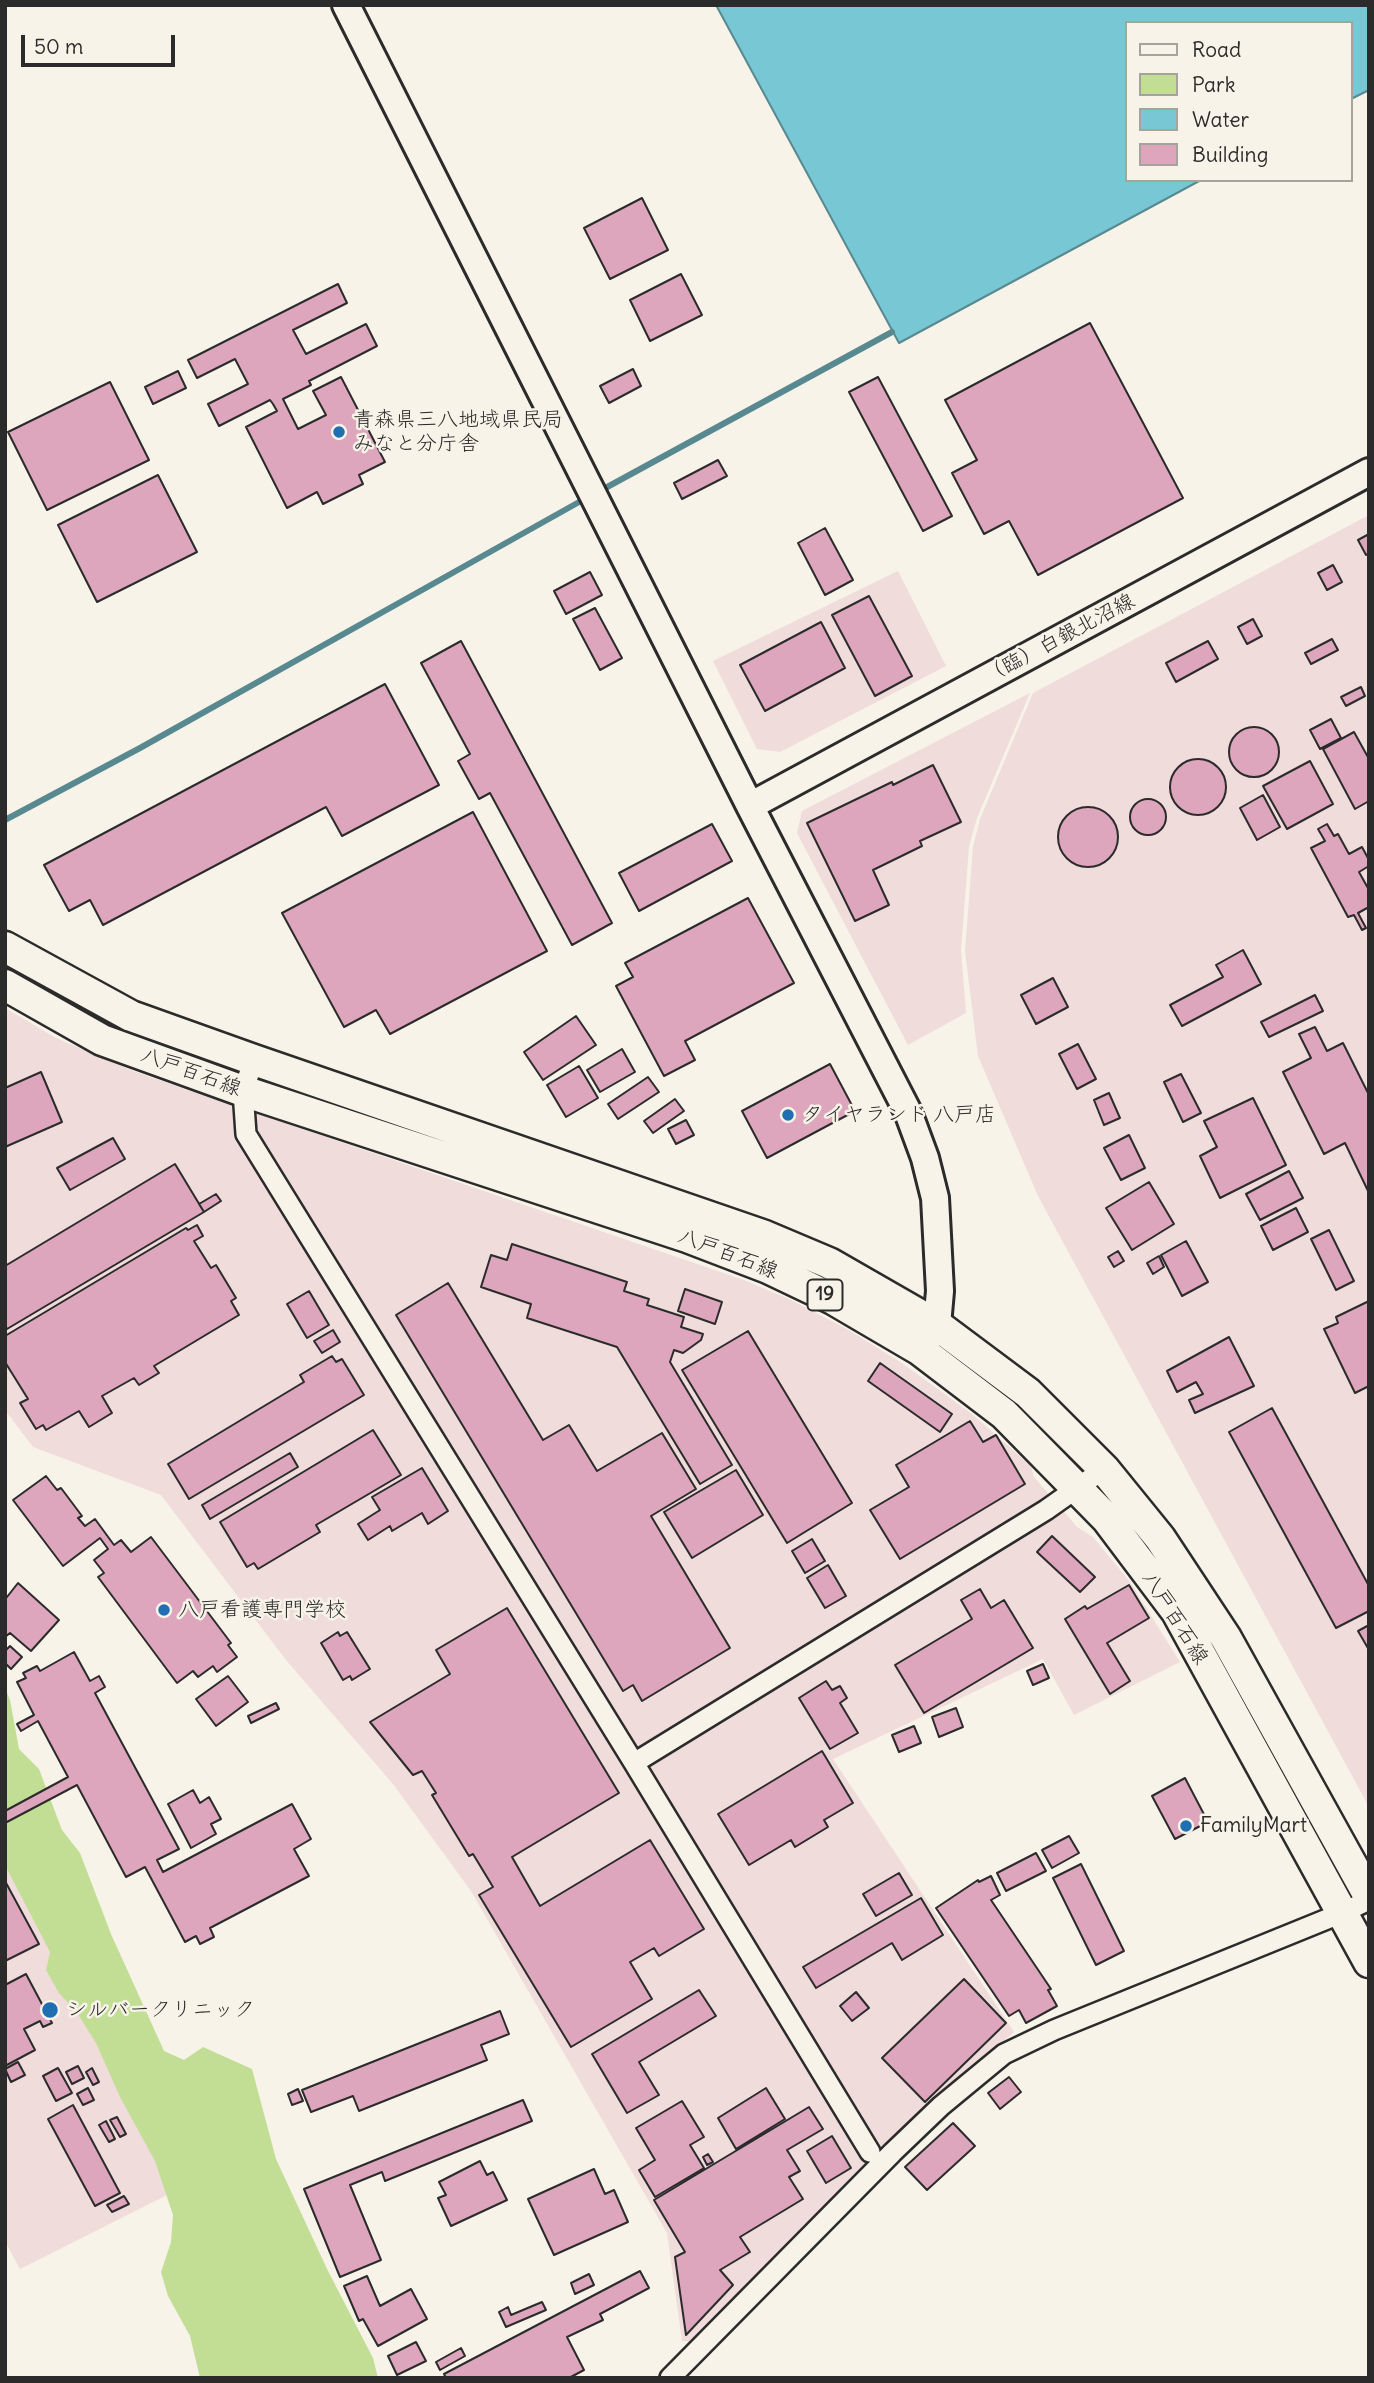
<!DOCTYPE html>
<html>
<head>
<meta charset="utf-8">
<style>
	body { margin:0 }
	#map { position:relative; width:1374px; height:2383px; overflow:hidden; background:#f7f3e8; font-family:Delius,sans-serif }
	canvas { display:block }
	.frame { position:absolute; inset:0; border:7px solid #2b2b2b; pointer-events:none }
	.legend { position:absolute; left:1125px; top:21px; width:228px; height:161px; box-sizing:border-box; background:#f7f3e8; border:2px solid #a5a39c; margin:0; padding:9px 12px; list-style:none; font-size:21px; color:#2b2b2b }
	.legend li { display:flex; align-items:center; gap:14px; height:35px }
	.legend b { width:35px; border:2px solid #a5a39c }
	.scale { position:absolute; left:21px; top:35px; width:154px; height:32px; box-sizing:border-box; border:4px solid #2b2b2b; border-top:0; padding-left:9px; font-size:21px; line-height:24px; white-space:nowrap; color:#2b2b2b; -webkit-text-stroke:5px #f7f3e8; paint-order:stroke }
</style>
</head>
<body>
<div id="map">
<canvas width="1374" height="2383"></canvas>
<div class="frame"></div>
<ul class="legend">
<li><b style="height:9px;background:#f7f3e8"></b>Road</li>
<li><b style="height:19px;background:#c2de95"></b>Park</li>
<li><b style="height:19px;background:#78c7d4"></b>Water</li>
<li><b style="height:19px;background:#dda6bc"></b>Building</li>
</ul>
<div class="scale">50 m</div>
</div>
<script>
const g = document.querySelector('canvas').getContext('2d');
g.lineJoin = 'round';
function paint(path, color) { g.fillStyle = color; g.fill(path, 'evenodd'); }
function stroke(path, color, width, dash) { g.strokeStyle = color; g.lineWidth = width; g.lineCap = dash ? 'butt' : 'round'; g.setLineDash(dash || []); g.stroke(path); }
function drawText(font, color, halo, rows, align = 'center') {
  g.font = font + ' Delius,"Klee One",sans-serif'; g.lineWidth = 5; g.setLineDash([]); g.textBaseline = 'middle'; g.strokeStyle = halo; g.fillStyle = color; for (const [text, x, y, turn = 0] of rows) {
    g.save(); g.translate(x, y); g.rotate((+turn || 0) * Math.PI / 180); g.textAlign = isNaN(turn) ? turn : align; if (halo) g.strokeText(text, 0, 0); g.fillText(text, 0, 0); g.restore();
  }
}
paint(new Path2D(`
	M1369,515V1807L1038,1196L978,1056L965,951L973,847L980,819L1033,693Z
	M898,571L946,666L780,752L757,749L713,661Z
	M1030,693L977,818L969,846L961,950L966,1013L908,1045L797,833L802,811Z
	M5,1008L56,1038L133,1071L744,1280L789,1299L847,1329L902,1363L972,1414L1031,1466L1034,1477L1077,1527L1093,1537L1130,1582L1180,1662L1074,1715L1043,1659L833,1759L1014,2032L958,2080L697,2341H682L667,2233L471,1891L393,1784L286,1660L161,1495L33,1447L5,1410Z
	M5,1833L183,2187L20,2269L5,2241Z`), '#efdcdb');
paint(new Path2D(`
	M5,1688L10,1700L19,1749L39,1769L62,1830L80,1853L111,1934L164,2051L184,2060L203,2047L252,2069L276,2159L328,2271L373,2358L378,2378H200L190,2336L168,2296L161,2272L171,2242L173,2215L155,2161L120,2097L96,2043L76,2011L59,1993L46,1970L50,1952L5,1865Z`), '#c2de95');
const water = new Path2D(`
	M716,5H1369V90L1351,99V23H1127V180H1201L899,343Z`);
paint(water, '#78c7d4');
stroke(water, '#598990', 2);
stroke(new Path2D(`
	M598,492L892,332
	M5,820L140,748L588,497`), '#598990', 6);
const building = new Path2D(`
	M642,198L668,250L610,279L584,228Z
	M681,274L702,315L650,341L630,300Z
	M338,284L347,303L293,330L306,354L366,324L377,346L309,381L311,385L283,399L298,429L326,415L313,391L341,377L385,462L359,475L363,484L323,504L317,492L287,508L246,427L277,411L273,404L270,400L219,426L208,404L248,384L235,359L197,378L188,360Z
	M1090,323L1183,498L1038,575L1009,521L984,534L952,473L977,460L945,400Z
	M633,369L641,386L609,403L600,386Z
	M178,371L186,388L153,404L145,387Z
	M878,377L952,516L923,531L849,392Z
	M110,382L149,460L47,510L8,432Z
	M718,460L727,476L682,499L674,483Z
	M158,475L197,552L97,602L58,525Z
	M825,528L853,580L825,595L798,543Z
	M1369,534V553L1366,555L1358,540Z
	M1333,565L1342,582L1327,590L1318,573Z
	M590,572L602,595L566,614L554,591Z
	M869,596L912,676L875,696L832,615Z
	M595,608L622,658L600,670L573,619Z
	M1253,619L1262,636L1247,644L1238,627Z
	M821,622L845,668L765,711L740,665Z
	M1332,639L1338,650L1311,664L1305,653Z
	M461,641L612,923L572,945L490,793L479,799L458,761L470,754L421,663Z
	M1208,641L1218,659L1176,682L1166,663Z
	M385,684L439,785L342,836L326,807L103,925L90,900L69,911L44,865Z
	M1361,687L1365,696L1346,706L1341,697Z
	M1331,719L1341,738L1320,749L1310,730Z
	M1229 752a25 25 0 1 1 50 0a25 25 0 1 1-50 0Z
	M1354,732L1369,759V801L1355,809L1323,749Z
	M1170 787a28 28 0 1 1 56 0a28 28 0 1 1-56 0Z
	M1310,761L1333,804L1287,829L1263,786Z
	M933,765L961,822L920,841L922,846L873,870L889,905L855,921L807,823L892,782L893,785Z
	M1263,795L1280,827L1257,840L1240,808Z
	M1130 817a18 18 0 1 1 36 0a18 18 0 1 1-36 0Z
	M1058 837a30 30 0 1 1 60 0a30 30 0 1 1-60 0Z
	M473,812L547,951L390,1034L376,1010L344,1027L282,913Z
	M712,824L732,861L639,911L619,873Z
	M1327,824L1334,836L1338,834L1349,854L1362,847L1369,860V866L1359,872L1369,890V907L1358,913L1366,928L1362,930L1354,915L1348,917L1311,848L1325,841L1318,829Z
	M748,898L794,983L685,1041L695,1060L664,1076L616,986L633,977L625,963Z
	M1243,950L1261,984L1182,1026L1170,1005L1223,977L1216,965Z
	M1053,978L1068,1007L1036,1024L1021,995Z
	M1315,995L1323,1011L1269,1037L1261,1022Z
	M576,1016L596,1045L543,1080L524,1052Z
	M1315,1027L1327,1051L1343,1043L1369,1095V1193L1345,1143L1324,1154L1283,1072L1311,1058L1299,1034Z
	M1078,1044L1096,1079L1077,1089L1059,1054Z
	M622,1049L635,1072L600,1092L587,1070Z
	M830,1064L855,1111L767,1158L742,1111Z
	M579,1066L598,1098L566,1117L547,1085Z
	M41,1072L62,1122L5,1147V1088Z
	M1181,1074L1201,1113L1183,1122L1164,1082Z
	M648,1077L659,1092L618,1119L608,1104Z
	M1109,1093L1120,1118L1104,1125L1094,1100Z
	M1253,1098L1286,1165L1220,1198L1200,1156L1217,1147L1204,1121Z
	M675,1099L684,1111L653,1133L644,1121Z
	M686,1120L694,1135L676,1144L668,1129Z
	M1129,1135L1145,1168L1121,1180L1104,1148Z
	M113,1138L125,1159L70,1190L57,1168Z
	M175,1164L204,1212L7,1329L5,1326V1266Z
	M1289,1171L1303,1198L1260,1220L1246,1194Z
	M1149,1182L1174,1224L1132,1250L1106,1208Z
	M216,1194L221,1201L204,1212L199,1204Z
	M1296,1208L1308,1232L1273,1250L1261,1226Z
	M197,1225L203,1236L194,1241L211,1268L216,1265L236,1298L231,1301L239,1315L154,1366L159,1373L139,1385L134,1378L102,1396L112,1413L89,1427L79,1411L46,1430L43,1425L36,1429L20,1403L28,1399L5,1362V1336L186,1228L188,1230Z
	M1329,1230L1354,1281L1336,1290L1311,1239Z
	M1186,1241L1208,1282L1182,1296L1161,1255Z
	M512,1244L627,1282L624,1291L649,1299L647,1305L684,1317L681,1327L703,1334L701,1340L683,1353L674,1350L670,1362L732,1465L700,1484L617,1347L527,1318L531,1304L481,1287L491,1255L507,1260Z
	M1118,1251L1124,1261L1114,1267L1108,1257Z
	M1159,1256L1164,1267L1153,1274L1147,1263Z
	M448,1283L543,1440L569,1425L597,1471L662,1433L696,1489L651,1516L730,1648L642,1701L633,1685L623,1691L396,1315Z
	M685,1289L722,1302L715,1324L678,1311Z
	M309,1291L329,1325L307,1338L287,1304Z
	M1369,1301V1386L1355,1393L1324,1329L1338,1323L1336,1317Z
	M333,1330L340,1342L322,1353L314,1341Z
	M748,1331L852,1503L787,1543L682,1370Z
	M1229,1337L1254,1386L1195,1413L1189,1400L1203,1394L1196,1382L1177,1392L1167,1371Z
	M332,1356L336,1362L342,1359L364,1395L189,1499L168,1464L304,1382L300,1375Z
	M880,1363L952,1414L940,1432L868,1381Z
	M1272,1408L1369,1586V1611L1336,1628L1229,1432Z
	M970,1421L983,1442L996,1435L1025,1484L900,1559L870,1510L909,1487L896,1465Z
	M373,1430L401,1475L316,1525L320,1532L258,1569L254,1563L247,1567L220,1522Z
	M290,1453L298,1467L210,1519L202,1505Z
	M422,1468L448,1511L428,1524L422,1513L392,1531L390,1526L368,1540L358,1524L380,1510L372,1497Z
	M736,1470L763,1515L692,1558L664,1512Z
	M46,1476L57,1490L61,1488L82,1516L78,1518L85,1526L95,1519L114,1545L121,1540L131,1552L151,1537L231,1643L228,1645L237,1657L217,1672L213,1666L198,1677L193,1671L177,1683L98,1577L104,1573L94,1560L108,1549L100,1538L63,1566L13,1500Z
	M1052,1536L1095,1577L1080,1592L1037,1552Z
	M812,1539L825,1561L805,1573L792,1551Z
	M828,1565L846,1596L825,1608L807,1578Z
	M18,1583L59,1620L31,1651L10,1633L5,1637V1595L7,1597Z
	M1129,1585L1149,1618L1107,1643L1130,1681L1110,1694L1065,1619L1085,1606L1087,1609Z
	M980,1589L991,1608L1004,1600L1033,1648L924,1713L895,1665L972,1619L961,1600Z
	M507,1608L619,1793L512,1857L540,1906L650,1840L704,1929L659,1956L654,1948L630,1962L652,1999L571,2047L479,1895L493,1887L473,1854L469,1856L432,1795L436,1793L422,1771L413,1775L370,1722L450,1674L436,1650Z
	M1369,1625V1650L1358,1631Z
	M338,1632L340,1636L347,1632L370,1669L352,1680L350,1676L343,1680L321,1643Z
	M10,1646L22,1657L11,1669L5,1663V1651Z
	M74,1652L90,1681L99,1676L105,1687L95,1693L179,1849L157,1860L163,1872L292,1804L311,1839L294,1849L309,1876L210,1928L214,1937L200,1944L196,1936L185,1942L145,1867L126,1877L77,1785L5,1823V1811L68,1777L38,1721L21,1731L17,1724L34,1715L17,1682L26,1678L23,1673L37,1666L40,1671Z
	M1043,1664L1049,1678L1033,1685L1027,1671Z
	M228,1676L248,1702L216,1726L196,1699Z
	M826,1681L832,1690L840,1686L847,1698L840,1703L858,1733L830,1749L799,1698Z
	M276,1703L279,1709L251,1723L248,1716Z
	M956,1708L963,1727L939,1737L932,1717Z
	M914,1726L921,1743L899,1752L892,1735Z
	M822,1751L853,1803L824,1820L828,1827L795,1847L791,1840L749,1865L718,1814Z
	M1185,1778L1208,1822L1175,1839L1152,1796Z
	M193,1790L200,1803L209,1797L221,1819L211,1824L216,1834L191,1848L168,1804Z
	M1069,1836L1079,1853L1052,1868L1042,1850Z
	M1036,1853L1046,1871L1006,1891L997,1873Z
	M1081,1864L1124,1951L1096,1965L1053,1878Z
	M899,1873L912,1895L876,1916L863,1894Z
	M991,1876L1000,1895L991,1900L1051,1989L1048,1990L1057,2006L1026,2023L1019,2010L1009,2016L936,1908L978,1880L979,1882Z
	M5,1881L39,1944L5,1961Z
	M921,1898L943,1935L902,1960L892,1943L816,1988L803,1967Z
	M26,1974L52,2023L43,2027L40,2021L24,2029L35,2050L5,2066V1985Z
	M964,1979L1006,2023L925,2102L882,2058Z
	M699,1990L716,2016L639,2062L659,2095L627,2113L592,2054Z
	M856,1992L869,2008L852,2021L840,2006Z
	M500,2011L509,2034L481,2045L487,2060L359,2111L353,2096L311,2112L302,2090Z
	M18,2062L25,2075L11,2082L5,2069Z
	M78,2066L84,2078L72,2084L66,2072Z
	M58,2068L72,2093L56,2101L43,2076Z
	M92,2068L99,2082L93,2085L86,2072Z
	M1009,2077L1021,2092L1000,2109L988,2093Z
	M88,2088L94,2100L83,2105L77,2094Z
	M766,2088L785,2119L736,2149L718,2118Z
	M298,2089L303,2101L292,2105L288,2094Z
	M523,2100L532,2121L385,2181L382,2172L350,2185L381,2260L340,2277L304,2189Z
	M682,2101L704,2137L690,2145L704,2168L655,2197L639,2170L655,2160L636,2128Z
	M73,2105L120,2193L95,2206L48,2119Z
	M809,2107L823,2129L787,2150L800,2171L789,2177L803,2199L740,2237L750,2252L720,2270L733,2285L686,2335L675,2257L685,2252L654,2200Z
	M117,2117L126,2134L120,2137L110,2120Z
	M106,2121L115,2139L109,2142L99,2125Z
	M953,2123L975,2146L927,2190L905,2167Z
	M832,2136L851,2168L826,2183L807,2151Z
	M708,2154L713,2162L707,2165L703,2157Z
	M480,2161L487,2175L493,2172L507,2200L451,2226L438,2198L446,2195L439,2182Z
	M594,2169L605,2194L614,2190L628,2222L554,2255L528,2199Z
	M124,2196L129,2204L112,2212L107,2205Z
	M640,2271L649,2288L600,2314L603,2320L567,2337L584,2370L569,2378H446L444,2374Z
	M589,2274L594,2285L575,2294L571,2283Z
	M367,2276L380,2306L411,2289L427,2319L378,2346L363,2319L359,2321L344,2286Z
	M542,2302L546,2310L506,2327L499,2312L508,2307L511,2315Z
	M416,2342L426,2361L397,2375L388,2356Z
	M461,2348L465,2356L440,2370L436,2362Z`);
paint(building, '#dda6bc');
stroke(building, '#2b2b2b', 2);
const street = new Path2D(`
	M254,1060L243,1091L246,1134L634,1763L870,2152
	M634,1763L1046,1510L1104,1469
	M670,2378L893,2152L941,2106L1004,2054L1054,2030L1342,1913L1369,1900`);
const secondary = new Path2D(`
	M346,5L750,806L908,1112L925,1158L935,1198L940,1291L937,1325L927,1340
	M750,806L1369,472`);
const primary = new Path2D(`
	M5,947L131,1016L254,1060L765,1236L829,1263L937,1325L1028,1393L1104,1469L1160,1538L1226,1638L1369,1896
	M5,985L102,1040L243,1091L687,1237L768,1268L833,1299L920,1350L1004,1414L1107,1519L1177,1612L1369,1962`);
stroke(street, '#2b2b2b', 24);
stroke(secondary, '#2b2b2b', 32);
stroke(primary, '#2b2b2b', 35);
stroke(street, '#f7f3e8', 19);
stroke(secondary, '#f7f3e8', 26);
stroke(primary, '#f7f3e8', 30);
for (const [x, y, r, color] of [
	[339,432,7,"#1f6fb2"],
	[788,1115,7,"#1f6fb2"],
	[164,1610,7,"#1f6fb2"],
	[1186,1826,7,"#1f6fb2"],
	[50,2010,9,"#1f6fb2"]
]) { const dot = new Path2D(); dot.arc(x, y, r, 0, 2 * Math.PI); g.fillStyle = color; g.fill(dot); stroke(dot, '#f7f3e8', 2.5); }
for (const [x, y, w] of [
	[825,1295,35]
]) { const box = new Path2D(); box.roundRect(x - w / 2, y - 15.5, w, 31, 5); g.fillStyle = '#f7f3e8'; g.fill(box); stroke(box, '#2b2b2b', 2); }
drawText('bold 19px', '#2b2b2b', null, [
	["19",825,1295]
]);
drawText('21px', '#2b2b2b', '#f7f3e8', [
	["青森県三八地域県民局",353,420],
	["みなと分庁舎",353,444],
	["タイヤランド 八戸店",802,1115],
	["八戸看護専門学校",178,1610],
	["FamilyMart",1200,1826],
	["シルバークリニック",66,2010]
], 'left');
drawText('21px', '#2b2b2b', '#f7f3e8', [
	["（臨）白銀北沼線",1059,639,-28],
	["八戸百石線",191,1072,20],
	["八戸百石線",728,1254,21],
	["八戸百石線",1175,1618,58]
]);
</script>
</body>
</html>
